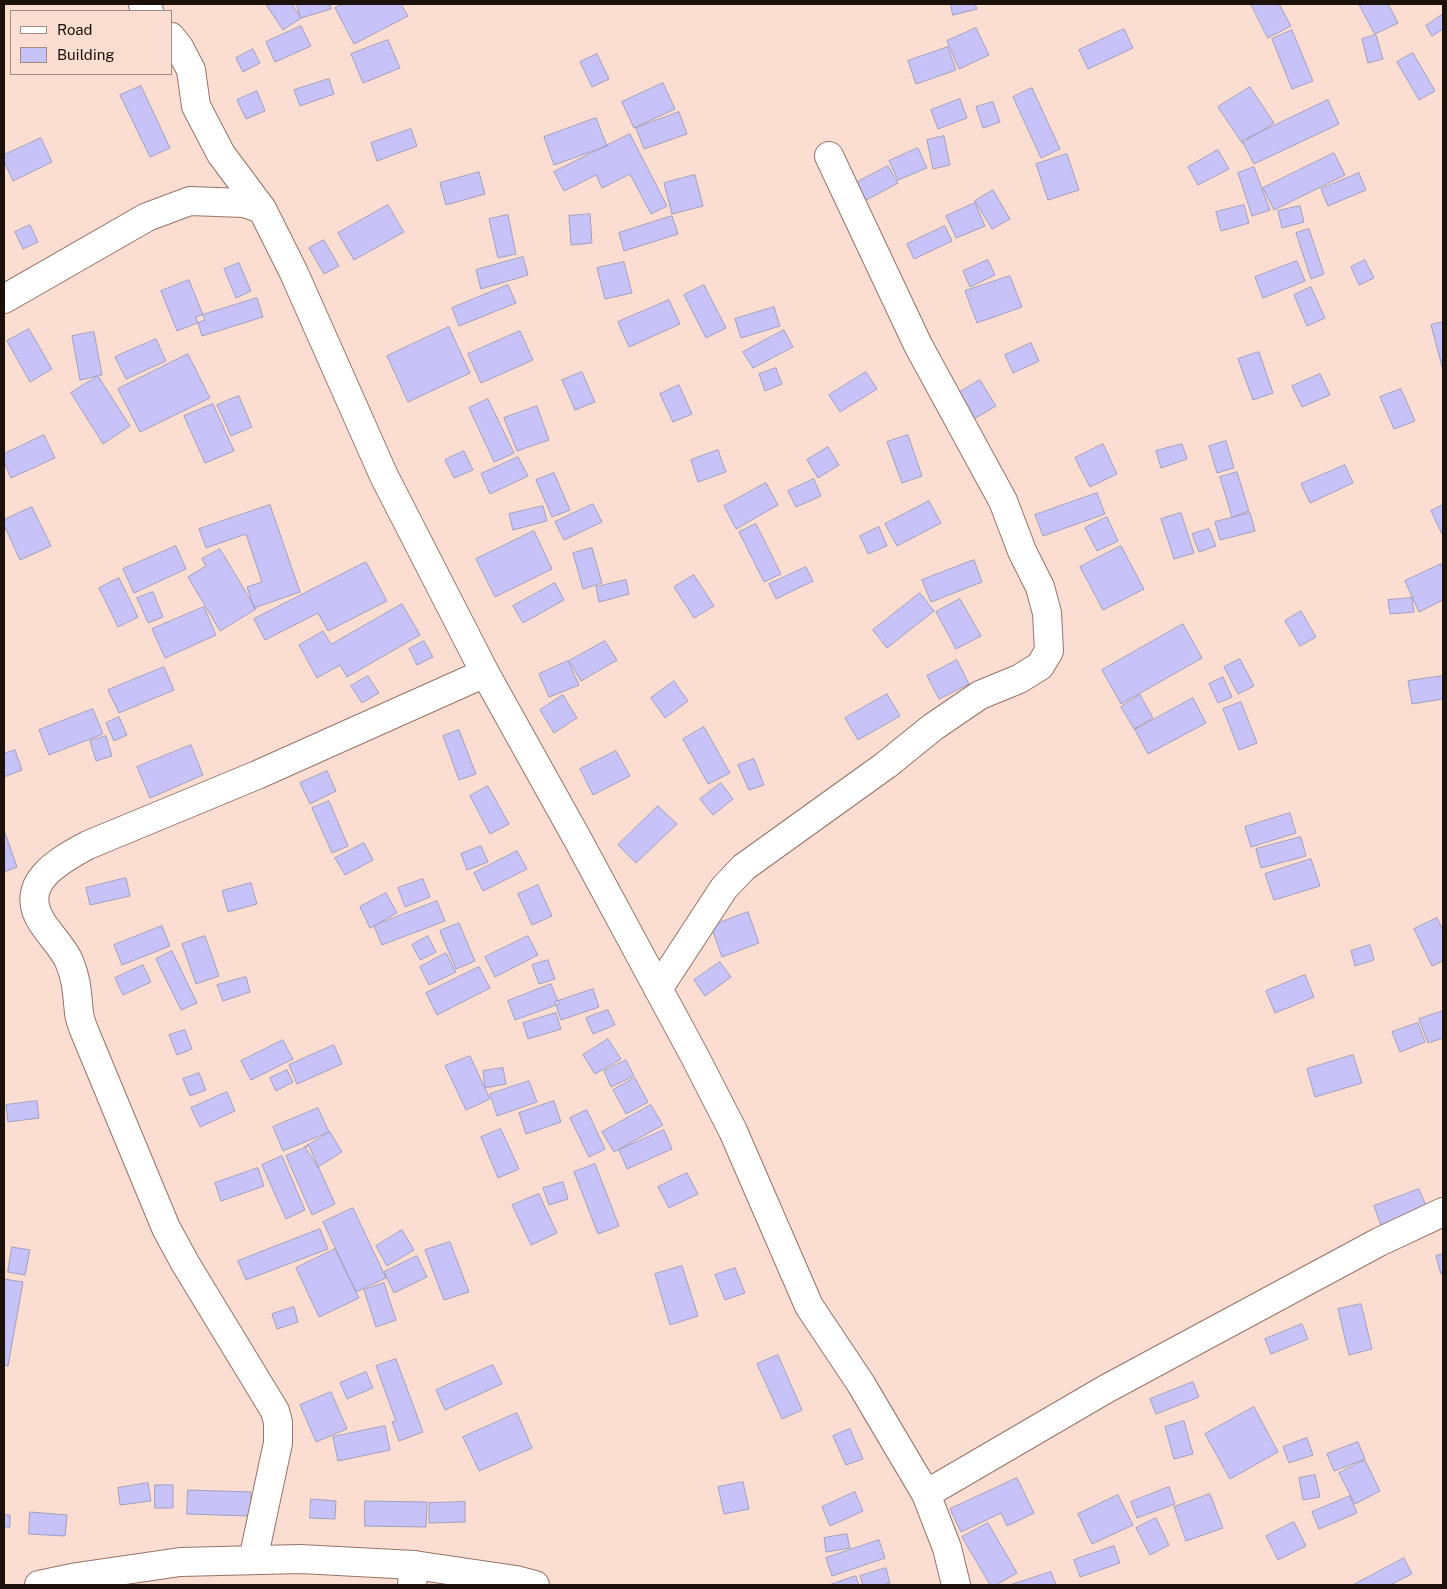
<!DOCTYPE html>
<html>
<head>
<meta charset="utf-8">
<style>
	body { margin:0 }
	#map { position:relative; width:1447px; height:1589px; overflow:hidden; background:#fbded1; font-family:"Public Sans",sans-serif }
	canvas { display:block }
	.frame { position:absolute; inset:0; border:5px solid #1c100b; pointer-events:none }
	.legend { position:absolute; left:10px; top:10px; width:162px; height:65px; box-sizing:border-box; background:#fbded1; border:1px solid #a28c82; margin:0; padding:6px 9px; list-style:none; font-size:15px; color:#1c100b }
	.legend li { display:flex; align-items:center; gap:10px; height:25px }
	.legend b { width:25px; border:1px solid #a28c82 }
</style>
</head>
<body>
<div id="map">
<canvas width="1447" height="1589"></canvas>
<div class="frame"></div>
<ul class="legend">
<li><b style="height:6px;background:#fff"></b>Road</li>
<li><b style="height:14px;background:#c7c3f9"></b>Building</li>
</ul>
</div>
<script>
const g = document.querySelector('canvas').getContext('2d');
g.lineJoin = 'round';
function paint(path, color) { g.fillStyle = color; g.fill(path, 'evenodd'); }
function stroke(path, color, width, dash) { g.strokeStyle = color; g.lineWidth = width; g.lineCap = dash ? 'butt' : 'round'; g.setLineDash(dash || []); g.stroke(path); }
const building = new Path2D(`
	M270,4H292L301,18L283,30L267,6Z
	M297,4H330L331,9L301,18Z
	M344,4H401L408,16L354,44L335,8Z
	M951,4H975L977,9L953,15Z
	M1251,4H1279L1291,26L1268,38Z
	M1359,4H1388L1398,23L1375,34Z
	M1443,14V29L1432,36L1426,26Z
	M301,26L311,46L275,62L266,42Z
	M976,28L989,55L959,69L947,41Z
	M1124,29L1133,48L1088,69L1079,50Z
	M1292,30L1313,81L1292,89L1272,39Z
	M1376,35L1383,59L1368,63L1362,39Z
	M388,40L400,68L363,83L351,54Z
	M948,47L956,70L916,84L908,61Z
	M253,49L260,63L243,72L236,58Z
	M1413,53L1435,91L1419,100L1397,62Z
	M597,54L609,79L592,87L580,62Z
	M329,79L334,94L300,106L294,90Z
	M663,83L675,109L634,128L622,102Z
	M141,86L170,148L150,157L120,95Z
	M1250,87L1274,123L1242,143L1218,107Z
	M1032,88L1060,149L1041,158L1013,97Z
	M257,91L265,111L246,119L237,100Z
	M960,99L967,118L938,129L931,110Z
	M1328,100L1339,124L1254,164L1242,141Z
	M993,102L1000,122L983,128L976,107Z
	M679,112L687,134L644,149L636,128Z
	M596,118L607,146L554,165L544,137Z
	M411,129L417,146L377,161L371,143Z
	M630,134L667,206L651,214L630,174L602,188L596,175L564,191L554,172Z
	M944,136L950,165L933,169L927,140Z
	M41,138L52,162L13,181L4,161V155Z
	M918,148L927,168L898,180L889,161Z
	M1218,150L1229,169L1198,185L1188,167Z
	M1334,153L1345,175L1274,210L1263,188Z
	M1067,154L1079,190L1048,200L1036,164Z
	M888,166L898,183L859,204L850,186Z
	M1254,167L1270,210L1252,216L1238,173Z
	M479,172L485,194L446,205L440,183Z
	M1359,173L1366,190L1328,206L1321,189Z
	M695,175L703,206L672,214L664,183Z
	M993,190L1010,219L992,229L975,201Z
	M975,203L985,226L956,238L946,216Z
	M388,205L404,232L354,260L338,233Z
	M1244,205L1249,223L1221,231L1216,212Z
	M1300,206L1304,222L1282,228L1278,211Z
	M590,214L592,243L571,245L569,216Z
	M508,215L516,254L498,258L489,219Z
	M672,216L678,234L624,251L619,233Z
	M30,225L38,242L23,249L15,232Z
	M945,226L952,241L914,259L907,244Z
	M1309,229L1324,274L1311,279L1296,233Z
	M324,240L339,266L324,274L309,248Z
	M523,257L528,275L481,289L476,270Z
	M988,260L995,275L970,287L963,271Z
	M1365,260L1374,278L1359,285L1351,267Z
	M1297,261L1305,281L1263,298L1255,277Z
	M624,262L632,293L605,299L597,268Z
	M239,263L251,291L236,298L224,269Z
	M1010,276L1022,307L977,323L965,291Z
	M189,280L205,320L177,331L161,291Z
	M508,285L516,303L459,326L452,308Z
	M704,285L726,328L706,338L684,295Z
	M1311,287L1325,318L1307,326L1294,295Z
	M257,298L263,317L202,336L196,317Z
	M669,300L680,324L629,347L618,322Z
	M774,307L780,326L741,338L735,319Z
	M1443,322V370L1431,325Z
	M449,327L470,373L408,402L387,356Z
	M29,329L52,369L30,382L7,341Z
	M784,330L793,347L753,368L743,352Z
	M520,331L533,360L481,383L468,354Z
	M94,332L102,375L80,380L72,336Z
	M156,339L166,361L126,379L115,357Z
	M1031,343L1039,361L1013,373L1005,355Z
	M1259,352L1273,393L1253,400L1238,359Z
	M188,354L210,398L140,432L118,389Z
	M776,368L782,384L765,391L759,374Z
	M582,372L595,402L575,410L562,380Z
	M866,372L877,389L840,412L829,395Z
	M1320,374L1330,395L1302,407L1292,386Z
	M98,376L130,426L103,444L71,393Z
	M980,380L996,406L974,419L958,393Z
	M679,385L692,414L673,422L660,394Z
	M1401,389L1415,421L1394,429L1380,397Z
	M239,396L252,427L231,436L217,405Z
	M488,399L514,453L494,462L469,408Z
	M213,404L234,451L205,463L184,416Z
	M537,406L549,440L517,451L504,418Z
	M44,435L55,458L11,478L4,462V454Z
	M908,435L922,476L902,483L887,442Z
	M1226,441L1234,468L1217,473L1209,446Z
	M1103,444L1117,474L1090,487L1075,458Z
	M1182,444L1187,459L1161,468L1156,451Z
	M828,447L839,465L818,478L807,460Z
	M718,450L726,472L698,482L691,460Z
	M464,451L473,470L454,478L445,460Z
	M518,457L528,476L490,494L481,474Z
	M1345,465L1353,483L1310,503L1301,484Z
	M1237,472L1249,511L1232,517L1220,477Z
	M554,473L570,510L552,517L536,480Z
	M814,479L821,496L796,507L788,491Z
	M766,483L778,505L736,529L724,506Z
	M1097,493L1105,514L1043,536L1035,515Z
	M929,501L941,523L897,546L885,524Z
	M593,504L602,522L564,540L555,522Z
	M270,505L300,592L254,608L247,587L262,582L246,534L206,548L199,529Z
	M1443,505V536L1431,511Z
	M543,506L547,521L513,530L509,514Z
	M32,507L51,546L20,560L4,525V520Z
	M1181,513L1194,553L1174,559L1161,519Z
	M1250,513L1255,531L1220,540L1215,522Z
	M1107,517L1118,541L1097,551L1085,528Z
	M756,524L781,574L764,582L739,532Z
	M879,527L887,546L868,554L860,536Z
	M1209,529L1216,546L1199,552L1192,534Z
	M534,531L552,569L495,597L476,559Z
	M176,546L186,569L134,593L123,569Z
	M1121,546L1144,589L1103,610L1080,567Z
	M592,548L602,583L583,589L573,553Z
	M220,549L256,609L220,631L188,577L206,566L202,559Z
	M974,560L982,582L931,602L922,580Z
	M366,562L387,601L328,631L318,613L265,640L254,619Z
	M1441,564L1443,570V600L1419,612L1405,581Z
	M806,567L813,581L776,599L769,584Z
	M694,575L714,606L694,618L674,587Z
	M119,578L138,617L118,627L99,588Z
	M626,580L629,594L599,602L596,587Z
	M555,583L564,600L523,623L513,606Z
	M153,592L163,617L148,623L137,598Z
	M920,593L934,611L887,648L873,630Z
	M1412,598L1414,612L1390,614L1388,600Z
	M960,599L981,636L956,649L936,612Z
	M402,604L420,635L347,677L340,665L317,678L299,645L323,631L331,644Z
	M204,607L216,635L165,658L152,629Z
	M1301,611L1316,637L1300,646L1285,621Z
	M1183,624L1202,658L1121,704L1102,670Z
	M424,641L433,657L417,665L409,649Z
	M605,641L617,660L581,681L569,661Z
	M1240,659L1254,686L1238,694L1224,667Z
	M957,660L969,684L939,699L927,676Z
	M568,661L579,685L549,697L539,674Z
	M164,667L174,690L119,713L108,690Z
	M368,676L379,693L362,703L351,686Z
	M1443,676V699L1412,704L1408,681Z
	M1223,677L1232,697L1218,703L1209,684Z
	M674,681L688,701L665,718L651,698Z
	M887,694L900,716L858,740L845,718Z
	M563,695L577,718L554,733L540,710Z
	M1140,695L1153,718L1134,729L1121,707Z
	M1193,698L1206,723L1148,754L1135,730Z
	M1241,702L1257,743L1239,750L1223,709Z
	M93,709L103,734L49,755L39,730Z
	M119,717L127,735L114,741L106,723Z
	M704,727L730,773L708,784L683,739Z
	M459,730L476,774L459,780L443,736Z
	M106,736L112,756L96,761L90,741Z
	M191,745L203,775L150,798L137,767Z
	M15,750L22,770L4,777V754Z
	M616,751L630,776L593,795L580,769Z
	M754,759L764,785L749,790L738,765Z
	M327,771L336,791L310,804L300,783Z
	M721,783L733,799L713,815L700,799Z
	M488,786L509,824L490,834L470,796Z
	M329,801L348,846L332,853L312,808Z
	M658,806L677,824L636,863L618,845Z
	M1290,813L1296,833L1251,847L1245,827Z
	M4,830L17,867L4,872Z
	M1301,837L1306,856L1261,868L1256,849Z
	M364,843L373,860L345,875L335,858Z
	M481,846L488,862L467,870L461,854Z
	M517,851L527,869L483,891L474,873Z
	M1311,859L1320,886L1274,900L1265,874Z
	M126,878L130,896L90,905L86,888Z
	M423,879L430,897L405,907L398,888Z
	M251,883L257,904L228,912L222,891Z
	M538,885L552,916L532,925L518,894Z
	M386,893L397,913L370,928L360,907Z
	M437,901L445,921L382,945L374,926Z
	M748,912L759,943L722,957L711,926Z
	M1437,918L1443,930V961L1432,966L1414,929Z
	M459,923L475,961L456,969L440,931Z
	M162,926L170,946L122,965L114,945Z
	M205,936L219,976L196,984L182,944Z
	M428,936L436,952L420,960L412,945Z
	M528,936L538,955L495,977L485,957Z
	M1370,945L1374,960L1355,966L1351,951Z
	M172,951L197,1003L181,1010L156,959Z
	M446,953L456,972L429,985L420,967Z
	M548,960L555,979L539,984L532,965Z
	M720,962L731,977L705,996L694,980Z
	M143,965L151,982L123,995L115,978Z
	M479,967L490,988L437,1015L426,993Z
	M1305,975L1314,997L1275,1013L1266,991Z
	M246,977L250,992L223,1001L217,985Z
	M551,984L559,1004L515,1020L508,1001Z
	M593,989L599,1007L561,1020L555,1002Z
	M608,1010L615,1025L593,1034L586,1018Z
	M1443,1011V1038L1428,1043L1419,1019Z
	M556,1013L561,1029L528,1039L523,1023Z
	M1418,1023L1425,1042L1400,1052L1392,1032Z
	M185,1030L192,1049L177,1055L169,1035Z
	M608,1039L621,1059L595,1074L583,1055Z
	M283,1040L293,1059L251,1080L241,1061Z
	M334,1045L342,1064L297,1084L289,1065Z
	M1353,1055L1362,1083L1315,1097L1307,1069Z
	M470,1056L490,1099L466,1110L445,1066Z
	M626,1060L634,1076L611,1087L604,1071Z
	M503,1068L506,1084L485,1088L483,1071Z
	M287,1070L293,1082L276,1091L270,1078Z
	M199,1073L206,1090L190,1096L183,1079Z
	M635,1078L648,1102L626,1114L613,1090Z
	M529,1081L537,1102L497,1116L490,1094Z
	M227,1092L235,1111L200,1127L191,1108Z
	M37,1101L39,1118L8,1122L6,1105Z
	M554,1101L561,1122L526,1134L519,1113Z
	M651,1105L663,1125L614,1152L602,1132Z
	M318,1108L329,1132L283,1151L273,1127Z
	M587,1110L605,1149L589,1157L570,1118Z
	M501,1129L519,1169L498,1178L481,1137Z
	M664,1130L672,1149L627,1169L619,1150Z
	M330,1132L342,1152L318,1167L305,1147Z
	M309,1146L335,1204L312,1215L286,1156Z
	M282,1156L305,1210L286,1219L262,1165Z
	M595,1164L619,1226L598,1234L574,1172Z
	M258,1168L264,1186L221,1201L215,1183Z
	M687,1173L698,1194L669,1208L658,1187Z
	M563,1182L568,1199L549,1205L543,1188Z
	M1419,1189L1427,1208L1381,1225L1374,1206Z
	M539,1194L557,1233L531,1245L512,1205Z
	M353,1208L386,1278L356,1292L323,1222Z
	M320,1229L328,1249L246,1280L238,1261Z
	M402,1230L414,1250L387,1266L376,1246Z
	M450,1242L469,1292L444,1300L425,1250Z
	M12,1247L30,1250L25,1275L8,1272Z
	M335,1249L359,1298L319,1317L296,1268Z
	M1443,1254V1274H1441L1436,1256Z
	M417,1256L427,1277L394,1293L384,1272Z
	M682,1266L698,1316L670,1325L655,1274Z
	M735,1268L745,1293L725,1300L715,1275Z
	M4,1279L23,1282L8,1366L4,1365Z
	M384,1283L396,1320L376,1327L364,1290Z
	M1361,1304L1372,1349L1349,1355L1338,1309Z
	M294,1307L298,1322L277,1329L272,1314Z
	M1302,1324L1308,1339L1271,1354L1265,1339Z
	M778,1355L802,1410L782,1419L757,1364Z
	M396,1359L423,1432L399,1441L392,1422L396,1421L376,1366Z
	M493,1365L502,1384L445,1410L436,1390Z
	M366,1372L373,1388L347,1399L340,1383Z
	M1193,1382L1199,1397L1156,1414L1150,1399Z
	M331,1392L347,1429L316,1442L300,1405Z
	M1254,1407L1278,1452L1230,1479L1205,1434Z
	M517,1413L532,1448L479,1471L463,1437Z
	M1184,1421L1193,1454L1174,1459L1165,1427Z
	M385,1426L390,1450L338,1461L333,1437Z
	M850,1429L863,1459L846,1465L833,1436Z
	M1307,1438L1313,1455L1289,1463L1283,1447Z
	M1358,1442L1365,1459L1334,1471L1327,1454Z
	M1365,1460L1380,1491L1355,1504L1339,1473Z
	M1315,1475L1320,1497L1303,1500L1299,1478Z
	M1017,1478L1034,1513L1007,1526L1001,1513L961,1532L950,1509Z
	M743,1482L749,1509L724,1514L718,1487Z
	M148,1483L151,1501L120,1505L118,1488Z
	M155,1485H173V1508H155Z
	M1169,1487L1175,1504L1137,1518L1131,1502Z
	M188,1490L251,1492L250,1516L187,1514Z
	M855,1492L863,1511L830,1526L822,1507Z
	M1210,1494L1223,1528L1186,1541L1174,1507Z
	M1118,1495L1133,1525L1092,1544L1078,1514Z
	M1350,1496L1357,1513L1319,1529L1312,1512Z
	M311,1499L336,1501L335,1519L310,1518Z
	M365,1501L427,1502L426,1527L365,1526Z
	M465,1502V1522L429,1523V1503Z
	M30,1512L67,1515L65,1536L29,1534Z
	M4,1515H10V1527H4Z
	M1156,1518L1169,1545L1150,1555L1136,1528Z
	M1294,1522L1306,1546L1278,1560L1266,1536Z
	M988,1523L1017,1573L996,1585H990L962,1537Z
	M847,1534L850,1548L826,1552L824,1538Z
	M879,1540L885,1558L832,1576L826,1558Z
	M1114,1546L1120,1563L1080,1577L1074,1560Z
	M1404,1558L1412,1574L1390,1585H1353Z
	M886,1568L890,1583L881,1585H863L860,1576Z
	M1051,1572L1056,1585H1010Z
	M856,1576L859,1585H829Z`);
paint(building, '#c7c3f9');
stroke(building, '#a19fbf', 1);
const minor = new Path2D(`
	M143,4L149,11
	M171,37L179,47L191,70L196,106L221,154L262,209
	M4,299L147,217L190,201L244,203L262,209L294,273L384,476L485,673L578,840L694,1055L733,1131L809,1306L861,1384L926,1494L947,1548L956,1585
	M658,989L724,888L744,867L886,765L933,727L980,695L1019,679L1040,666L1049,651L1047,613L1040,587L1022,551L1003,501L918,345L829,156
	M926,1494L1106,1389L1379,1242L1443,1212
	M253,1560L278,1443V1422L275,1411L185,1263L166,1228L86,1035C83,1028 80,1021 79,1013C77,994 77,980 69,961C63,948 51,936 43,924C16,884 58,861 88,845L257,775L485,673
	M412,1585L414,1565`);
const tertiary = new Path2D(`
	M39,1585L77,1577L180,1562L300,1559L414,1565L516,1580L535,1585`);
stroke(minor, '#957466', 30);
stroke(tertiary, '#957466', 30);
stroke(minor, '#fff', 28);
stroke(tertiary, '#fff', 28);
</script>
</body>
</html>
